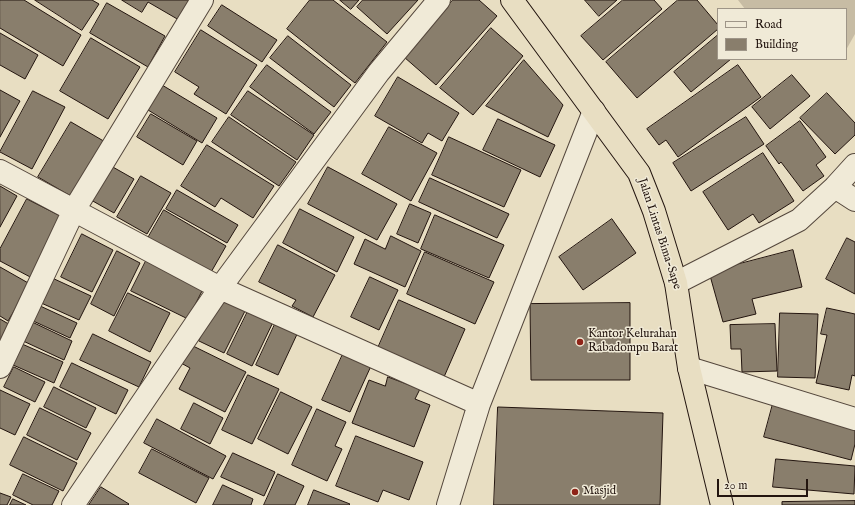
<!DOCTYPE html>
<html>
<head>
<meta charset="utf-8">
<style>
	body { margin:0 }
	#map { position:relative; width:855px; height:505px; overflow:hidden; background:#e8dec2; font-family:"IM FELL English",serif }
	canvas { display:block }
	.legend { position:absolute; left:717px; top:8px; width:130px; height:52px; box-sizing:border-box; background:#f0ead7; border:1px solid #9e9587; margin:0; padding:5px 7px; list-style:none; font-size:12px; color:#23150f }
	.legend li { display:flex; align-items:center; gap:8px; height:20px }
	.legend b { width:20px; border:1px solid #9e9587 }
	.scale { position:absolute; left:717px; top:479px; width:91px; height:18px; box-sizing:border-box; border:2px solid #23150f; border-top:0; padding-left:5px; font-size:12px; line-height:14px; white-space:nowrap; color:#23150f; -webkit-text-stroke:3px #f0ead7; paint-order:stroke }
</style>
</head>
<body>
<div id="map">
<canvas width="855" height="505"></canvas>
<ul class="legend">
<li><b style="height:5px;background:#f0ead7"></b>Road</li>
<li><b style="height:11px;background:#897e6c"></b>Building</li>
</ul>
<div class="scale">20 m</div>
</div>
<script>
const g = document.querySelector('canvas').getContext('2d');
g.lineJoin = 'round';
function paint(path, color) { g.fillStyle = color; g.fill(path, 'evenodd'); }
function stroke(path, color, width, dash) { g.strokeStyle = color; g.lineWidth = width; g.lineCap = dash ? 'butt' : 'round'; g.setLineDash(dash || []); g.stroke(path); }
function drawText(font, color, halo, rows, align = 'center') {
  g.font = font + ' "IM FELL English",serif'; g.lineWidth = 3; g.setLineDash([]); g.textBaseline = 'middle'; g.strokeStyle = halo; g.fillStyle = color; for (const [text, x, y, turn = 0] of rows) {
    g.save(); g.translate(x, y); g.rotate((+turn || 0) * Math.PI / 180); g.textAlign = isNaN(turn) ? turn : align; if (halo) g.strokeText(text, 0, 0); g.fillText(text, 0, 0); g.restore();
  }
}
paint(new Path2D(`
	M738,0H855V34L846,50V9H745Z`), '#c7bca4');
const building = new Path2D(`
	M0,0H24L81,35L63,66L0,28Z
	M35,0H92L99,4L82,30Z
	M122,0H191L179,20L148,2L142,12Z
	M310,0H333L387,42L355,83L287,29Z
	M340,0H359L351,9Z
	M363,0H418L387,34L357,7Z
	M453,0H479L497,16L436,85L404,57Z
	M585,0H617L599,16Z
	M623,0H654L662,9L603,60L581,36Z
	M678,0H697L718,25V29L637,98L606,62Z
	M107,3L165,36L148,67L90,33Z
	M222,5L277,40L262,62L208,26Z
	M491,28L523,56L473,115L440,88Z
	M201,30L257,65L226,114L194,94L199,87L175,72Z
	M0,33L38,55L25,79L0,65Z
	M718,35V59H731L691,92L674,72Z
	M288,36L351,85L334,107L270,58Z
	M91,38L140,67L108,119L60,91Z
	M524,60L563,105L548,137L486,106Z
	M267,65L331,112L314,134L250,87Z
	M738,65L761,97L678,157L666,140L659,145L647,129Z
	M792,75L810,96L770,129L752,107Z
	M398,77L459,113L442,141L428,133L422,143L375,116Z
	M162,85L217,118L202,143L148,110Z
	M0,90L20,101L0,137Z
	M33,91L65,107L32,169L0,152Z
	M248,91L314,135L297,160L231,115Z
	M827,93L855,123V135L835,154L800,118Z
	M151,114L197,141L183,165L137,137Z
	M229,117L296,162L279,186L212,142Z
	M746,117L764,144L691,191L673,163Z
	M498,119L555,145L540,177L483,150Z
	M800,121L826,157L816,165L824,176L803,191L781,162L779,164L766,146Z
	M71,122L107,143L74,198L38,177Z
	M389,127L437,153L411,201L362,174Z
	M449,137L521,170L504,207L432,175Z
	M207,145L274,186L253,218L221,198L215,207L181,186Z
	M763,153L794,201L759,223L753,214L728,230L703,192Z
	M111,166L134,179L114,213L91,200Z
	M328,167L397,204L377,240L308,204Z
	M141,176L171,193L147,234L117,217Z
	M430,178L509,214L497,238L419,202Z
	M0,186L17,196L0,227Z
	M177,190L238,225L227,243L166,209Z
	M27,199L66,219L34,279L0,261V249Z
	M410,204L431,213L418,243L397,234Z
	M300,209L354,237L337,272L283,243Z
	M164,210L226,246L210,274L148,238Z
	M435,215L504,245L489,278L421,249Z
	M612,219L636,253L583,290L559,257Z
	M82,234L113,250L92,292L61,277Z
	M391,236L421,251L405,287L354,264L365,239L385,249Z
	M847,238L855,242V294L826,279Z
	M278,245L335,275L313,317L292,306L296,300L259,282Z
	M793,250L802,287L752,299L756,314L723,322L709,272Z
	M117,251L140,263L114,316L91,304Z
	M425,252L494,282L475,324L407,294Z
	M146,261L203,289L188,319L131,291Z
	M0,267L30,284L8,321L0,316Z
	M50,277L91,296L79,320L39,302Z
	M370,277L398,290L379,330L351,317Z
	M128,293L170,313L150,352L109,331Z
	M222,294L247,307L224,353L199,341Z
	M399,300L465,329L444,377L378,348Z
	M630,303V380H531L530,304Z
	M38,305L77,323L70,338L31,320Z
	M250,307L275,318L252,366L227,354Z
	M827,308L855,314V376L852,375L849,390L816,383L827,335L821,334Z
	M780,313L818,314L815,378L778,377Z
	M0,319L12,326L0,347Z
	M277,320L299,330L278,375L256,365Z
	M30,321L72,341L64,360L21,340Z
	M775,324L777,371L742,372L741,349H731L730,325Z
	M93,334L151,362L139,387L80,360Z
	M22,344L63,362L54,383L13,365Z
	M191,345L246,372L225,412L179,389L190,368L181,363Z
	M343,354L371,366L350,412L322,400Z
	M72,363L128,390L116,414L60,387Z
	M14,367L45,382L35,402L4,387Z
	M248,375L279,389L252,444L222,430Z
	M388,377L420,389L415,399L430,405L414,447L352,423L369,380L385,386Z
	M54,387L96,408L86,428L44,407Z
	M0,390L30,404L15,435L0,428Z
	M281,392L312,407L288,454L258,439Z
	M774,400L855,422V444L851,460L764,437Z
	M194,403L223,418L210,444L181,429Z
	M498,407L663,413L660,505H494Z
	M40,408L91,433L77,460L27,435Z
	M317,409L346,422L335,446L342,449L327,481L292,465Z
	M157,419L226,456L213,479L144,443Z
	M356,436L423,462L409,500L383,490L378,502L336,486Z
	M24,437L77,463L63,491L10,465Z
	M152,449L209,478L196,503L139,473Z
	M233,453L275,472L264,496L221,477Z
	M776,459L855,466L854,494L773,487Z
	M23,474L59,491L52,505H33L13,495Z
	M278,474L304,486L295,505H264Z
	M223,485L253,499L251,505H213Z
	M101,487L129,504L128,505H89Z
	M314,490L350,504L349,505H308Z
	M0,493L11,497L7,505H0Z
	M13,499L26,505H10Z
	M855,501V505H782V502Z`);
paint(building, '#897e6c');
stroke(building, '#23150f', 1);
const minor = new Path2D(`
	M0,171L220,288L479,404
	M835,187L855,200
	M676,283L799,220L835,187L855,165
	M0,367L74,210L202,0
	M689,368L855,419
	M73,505L220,288L379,72L439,0
	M448,505L479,404L594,111`);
const highway = new Path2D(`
	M512,0L639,173L654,211L676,283L689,368L722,505`);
stroke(minor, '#54473c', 24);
stroke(highway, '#23150f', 24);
stroke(minor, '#f0ead7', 22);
stroke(highway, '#e8dec2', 22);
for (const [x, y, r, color] of [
	[580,342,4,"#8f2418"],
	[575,492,4,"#8f2418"]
]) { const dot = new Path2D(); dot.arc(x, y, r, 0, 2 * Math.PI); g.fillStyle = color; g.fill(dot); stroke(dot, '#f0ead7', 1.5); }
drawText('12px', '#23150f', '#f0ead7', [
	["Jalan Lintas Bima-Sape",659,234,72]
]);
drawText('12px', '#23150f', '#f0ead7', [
	["Kantor Kelurahan",588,335],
	["Rabadompu Barat",588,349],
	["Masjid",583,492]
], 'left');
</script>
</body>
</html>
